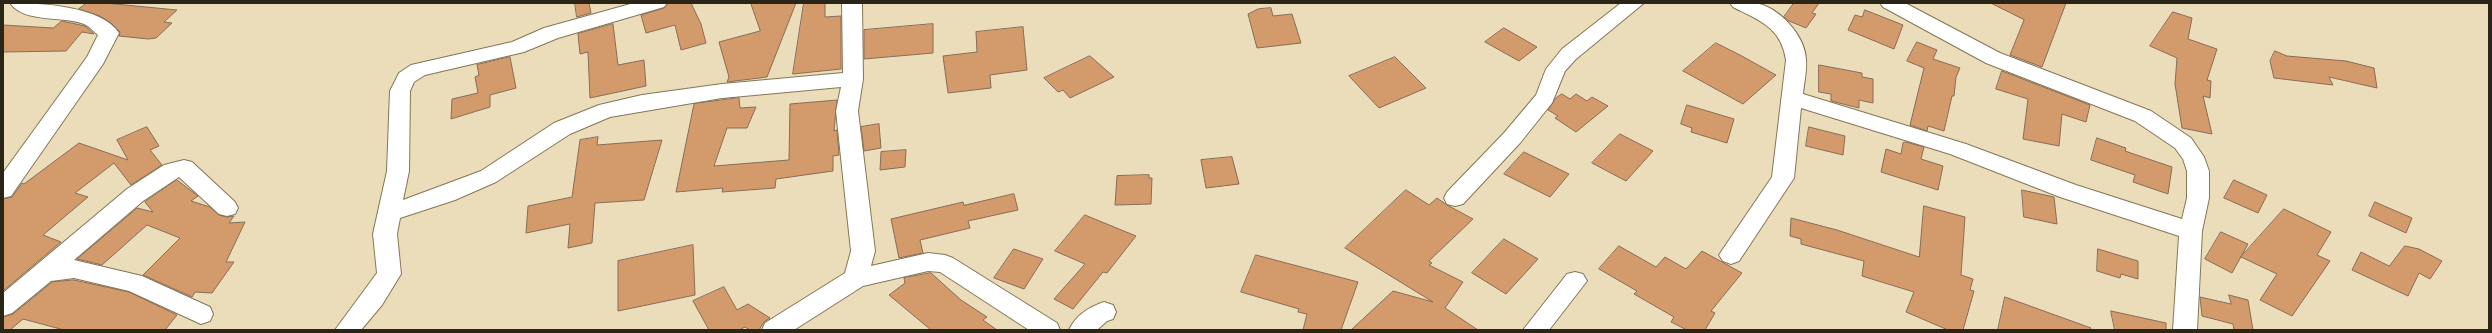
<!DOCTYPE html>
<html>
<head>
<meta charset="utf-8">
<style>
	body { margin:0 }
	#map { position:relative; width:2492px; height:333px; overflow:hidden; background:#ecddba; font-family:"Fira Sans",sans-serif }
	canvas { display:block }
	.frame { position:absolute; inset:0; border:4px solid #2b2518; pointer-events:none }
</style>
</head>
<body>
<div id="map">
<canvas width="2492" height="333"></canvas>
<div class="frame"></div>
</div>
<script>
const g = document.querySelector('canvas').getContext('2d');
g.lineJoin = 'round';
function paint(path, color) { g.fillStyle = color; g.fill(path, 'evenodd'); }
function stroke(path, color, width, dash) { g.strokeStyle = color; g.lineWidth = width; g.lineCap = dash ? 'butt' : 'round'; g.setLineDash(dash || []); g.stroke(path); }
const building = new Path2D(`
	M87,3H105L177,10L164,22L172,23L156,38L148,39L119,36L120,32L111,23L100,16L79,9Z
	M575,3H589L591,13L577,17Z
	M668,3H691L701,24L706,43L681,50L675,25L646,33L641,15L664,8Z
	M751,3H796L767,77L727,82L729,77L719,42L760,31Z
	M804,3H825V17L841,16V69L793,74Z
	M1794,3H1819L1812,13L1816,14L1806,28L1789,21L1784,17Z
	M1991,3H2066L2042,67L2010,55L2024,20Z
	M1271,8L1273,16L1292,14L1301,43L1257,48L1248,14L1258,9Z
	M1865,10L1903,25L1894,49L1848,30L1855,15L1862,17Z
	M2173,12L2192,18L2188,39L2217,49L2207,80L2211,81L2210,98L2203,96L2212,134L2182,128L2175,84L2177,58L2150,46Z
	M62,21L85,26L94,34L82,32L66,51L3,52V25L53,28Z
	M613,24L618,65L644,60L646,86L590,98L588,52L580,54L578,34Z
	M933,24V53L864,59V30Z
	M1023,27L1027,70L990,75L991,88L948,93L943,56L977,52L976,32Z
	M1504,28L1537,47L1519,61L1485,42Z
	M1917,42L1937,50L1933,59L1960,68L1956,77L1954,96H1952L1944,131L1928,126L1927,131L1910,125L1924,68L1907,61Z
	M1716,43L1740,55L1776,75L1743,104L1683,71Z
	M2275,51L2287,56L2346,61L2374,68L2377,88L2329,77L2333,85L2274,78L2270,61Z
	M1090,56L1114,77L1070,98L1063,90L1058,92L1044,78Z
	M510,57L516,88L490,95V107L451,119L452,99L478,93L475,77L479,75L477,65Z
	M1395,57L1426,88L1379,108L1349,76Z
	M1819,65L1862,73V77L1873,79V103L1859,100V108L1831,101V94L1819,92Z
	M2002,71L2090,105L2086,122L2062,114L2059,146L2023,139L2028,99L1996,89Z
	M1562,94L1570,99L1576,94L1587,101L1592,97L1608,106L1576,132L1555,118L1558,116L1548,110L1555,99Z
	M739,98L740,108L756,107L747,128H727L714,166L789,160L790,104L837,100L834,131L837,130L839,155L833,156V171L776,179L775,188L722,192L723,188L676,192L694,104Z
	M1687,105L1734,119L1727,143L1691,132L1692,128L1681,124Z
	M879,124L881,148L864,151L861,127Z
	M147,127L159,146L150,150L162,165L131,185L114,163L75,193L88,197L43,235L61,242L3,291V199L12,197L22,183L24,184L79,143L128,160L117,140Z
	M1809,127L1845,136L1843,155L1806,146Z
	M1620,134L1653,151L1626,181L1592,163Z
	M598,137L597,145L662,140L644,200L595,203L592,243L568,248L570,224L526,233L528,206L572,197L580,140Z
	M2097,138L2126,148L2125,151L2172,167L2168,194L2133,182L2135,175L2091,160Z
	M1906,142L1924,147L1921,159L1943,166L1938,190L1881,172L1886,149L1901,154L1903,143Z
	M906,150L905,167L880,170L881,152Z
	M1524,152L1569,174L1550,197L1504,174Z
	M1232,157L1239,184L1206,188L1201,160Z
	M1149,175V178H1152L1151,204L1115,205L1117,176Z
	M177,180L198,196L191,201L210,207L219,215L227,217L234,216L229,223L245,222L226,262H234L212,293L195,292L192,297L143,275L180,238L147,225L102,265L77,259L137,208L153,212L145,202Z
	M2234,180L2267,195L2258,213L2224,198Z
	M1406,190L1429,205L1437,198L1447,205L1473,219L1429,261L1432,263L1429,265L1463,282L1445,308L1478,330H1351L1393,291L1433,302L1345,248Z
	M2022,190L2054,197L2057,224L2024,217Z
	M1014,194L1018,210L968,221L970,228L920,240L923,253L899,258L891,219L963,202L964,205Z
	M2375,202L2412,218L2406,233L2369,216Z
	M1924,206L1965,217L1961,275L1973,279L1970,290L1974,291L1963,330H1948L1906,312L1914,292L1862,276L1864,261L1801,244V239L1790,236L1791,218L1837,230L1919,257Z
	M2284,209L2331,232L2317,255L2330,261L2292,316L2260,300L2277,274L2241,257Z
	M1085,215L1136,236L1107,273L1103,272L1073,309L1054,299L1085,264L1055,251Z
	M2221,232L2248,244L2232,273L2205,259Z
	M1504,239L1538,259L1506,294L1472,273Z
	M693,245L695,295L618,311V261Z
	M1619,246L1656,267L1665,257L1686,269L1702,251L1742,273L1711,311L1715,313L1705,330H1687L1671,322L1674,317L1634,294L1637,291L1599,269Z
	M2405,246L2419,249L2442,261L2430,279L2419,273L2408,296L2352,270L2361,252L2389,266Z
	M1014,249L1043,259L1024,289L994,278Z
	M2098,249L2138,261V279L2121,274L2120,278L2097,271Z
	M1256,255L1358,282L1341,330H1303L1307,314L1298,312L1299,309L1241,292Z
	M931,273L961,300L987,317L983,320L997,330H931L889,295L905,283L904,278Z
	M74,280L129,292L177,315L165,330H64L23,319L10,330H3V317L13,314L52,282Z
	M724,287L737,310L748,304L770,318L764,322L759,330H750L745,327L739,330H709L693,301Z
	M2229,295L2248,300L2253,330H2234L2233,324L2202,316L2200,297L2231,304Z
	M2005,297L2091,328L2090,330H1998Z
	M2111,311L2166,323V330H2115Z`);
paint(building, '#d39a6c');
stroke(building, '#886c56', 1);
const minor = new Path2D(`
	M10,3C40,3 102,6 119,33L103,64L11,196L3,198V173L87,57L98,35C94,32 90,27 86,25C67,15 24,24 10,3Z
	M634,3H667L664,7L558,38L524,52L425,75L414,82L410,91L409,171L403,200L481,171L554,123L599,105L642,95L722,84L843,73L842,3H862L863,79L858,111L875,251L871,266L928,253L945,255L953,258L1057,323L1060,330H1029L940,272L928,271L863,286L794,330H762L765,323L845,273L851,251L836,111L841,87L722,98L610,117L570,134L496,182L455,200L400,218L397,234L401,274L382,305L361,330H335L377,273L373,234L387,171L390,91L399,73L411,65L512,42L544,28Z
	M1621,3H1644L1576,59L1565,71L1552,103L1520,143L1463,204L1455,206L1447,204L1444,198L1447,192L1504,133L1536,95L1546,69L1562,49Z
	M1730,3C1738,3 1747,2 1755,3C1779,7 1805,35 1806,60C1807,71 1804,83 1803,94L1966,144L2076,185L2182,219L2187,198V171L2183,159L2175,148L2135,121L1986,63L1883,7L1880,3H1905L2000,53L2151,111L2191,138L2204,157L2209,171V198L2202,231L2197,330H2173L2179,236L2060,197L1950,154L1801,108L1794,178L1739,261L1731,264L1723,261L1719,255L1723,249L1772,177L1786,60C1781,27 1760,21 1733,7Z
	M184,160L192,162L235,202L238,208L235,214L227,216L219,214L179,177L143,201L74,260L142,276L210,307L213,314L210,321L201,324L129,291L74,278L51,281L12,313L3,316V293L127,189L164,165Z
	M1575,272L1583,274L1587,281L1549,330H1523L1567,274Z
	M1104,302L1113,305L1116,312L1113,319L1107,321L1097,330H1069C1076,315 1089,307 1104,302Z`);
stroke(minor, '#847656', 2);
paint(minor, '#fff');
</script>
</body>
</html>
